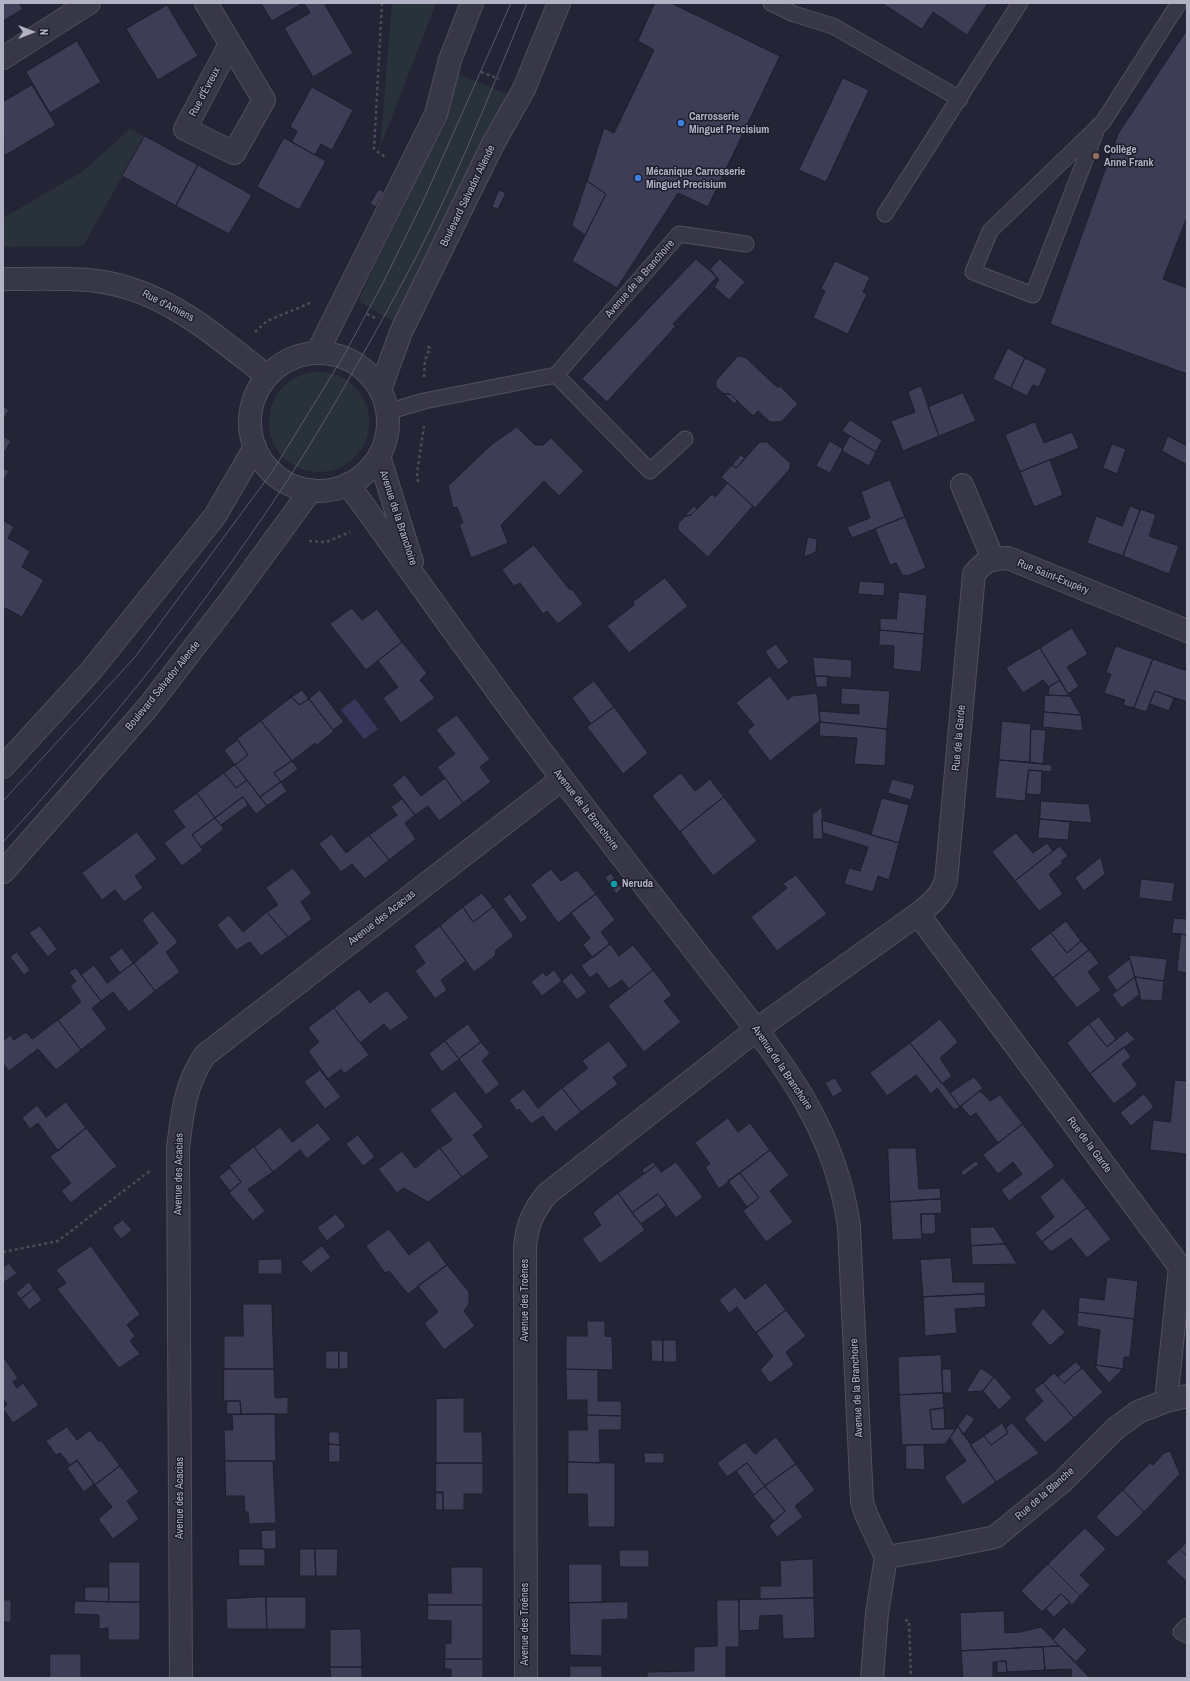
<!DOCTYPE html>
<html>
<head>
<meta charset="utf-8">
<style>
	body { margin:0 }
	#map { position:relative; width:1190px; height:1681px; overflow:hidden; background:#242437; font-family:"Archivo Narrow",sans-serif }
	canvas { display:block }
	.frame { position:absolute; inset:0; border:4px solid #b3b2c4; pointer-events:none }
	.north { position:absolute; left:12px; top:12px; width:40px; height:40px; -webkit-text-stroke:3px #1d1d2d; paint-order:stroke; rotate:90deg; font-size:11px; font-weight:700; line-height:16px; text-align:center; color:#b3b2c4 }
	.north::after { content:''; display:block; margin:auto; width:14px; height:18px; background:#b3b2c4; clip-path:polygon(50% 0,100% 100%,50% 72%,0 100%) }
</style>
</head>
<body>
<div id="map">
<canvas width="1190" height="1681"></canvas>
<div class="frame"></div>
<div class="north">N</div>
</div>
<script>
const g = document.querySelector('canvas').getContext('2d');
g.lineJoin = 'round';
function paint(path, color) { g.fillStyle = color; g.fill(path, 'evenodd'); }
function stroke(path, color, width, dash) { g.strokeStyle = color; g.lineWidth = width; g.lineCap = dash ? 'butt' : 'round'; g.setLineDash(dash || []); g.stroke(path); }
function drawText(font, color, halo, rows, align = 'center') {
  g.font = font + ' "Archivo Narrow",sans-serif'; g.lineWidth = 3; g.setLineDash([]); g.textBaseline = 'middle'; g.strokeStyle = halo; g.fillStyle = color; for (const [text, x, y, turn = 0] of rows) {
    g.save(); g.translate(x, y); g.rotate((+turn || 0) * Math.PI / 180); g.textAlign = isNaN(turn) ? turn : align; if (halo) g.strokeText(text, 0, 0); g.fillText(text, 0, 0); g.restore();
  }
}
paint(new Path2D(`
	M392,3H436L380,148Z
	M458,74L510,95L396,323L358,301L444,122Z
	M130,129L145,136L83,246L3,247V218L82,172Z
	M269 422a50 50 0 1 1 100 0a50 50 0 1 1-100 0Z`), '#29323b');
paint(new Path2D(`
	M355,699L378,729L364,739L341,710Z`), '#38375b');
const building = new Path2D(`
	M3,3H19L23,9L3,21Z
	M261,3H303L272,21Z
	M304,3H328L325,5L353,53L313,77L284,28L310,13Z
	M655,3H671L780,56L708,207L678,193L617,288L572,261L606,194L587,181L604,128L614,133L654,50L638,41Z
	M882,3H988L967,35L933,12L922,29Z
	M167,5L198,56L158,80L126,29Z
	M1187,30V217L1163,279L1187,288V374L1050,324L1118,134Z
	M77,41L101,82L50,113L26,72Z
	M843,78L869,90L826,182L799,170Z
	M32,85L56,125L4,156L3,102Z
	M312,87L353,110L332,150L321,144L315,155L292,142L297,131L290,127Z
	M145,136L198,165L176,206L122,176Z
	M284,138L326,161L299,210L257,187Z
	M198,165L252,195L229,234L176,206Z
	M587,181L606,194L585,235L572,226Z
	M379,189L384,192L376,207L370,204Z
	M499,190L506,193L498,209L492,207Z
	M696,259L717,277L673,324L676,326L607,402L582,379Z
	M720,259L745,282L729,300L714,287L719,280L710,269Z
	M835,261L870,277L863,292L867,294L848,334L813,318L825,291L821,289Z
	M1008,348L1025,358L1011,388L993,379Z
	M738,356L745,357L778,388L780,386L798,404L781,422H770L758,411L753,416L730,394H724L716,387V381Z
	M1025,358L1047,369L1039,387L1033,385L1027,396L1011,388Z
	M921,386L939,436L903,451L891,421L915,412L908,392Z
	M963,393L976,421L939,436L928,407Z
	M724,394H730L737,401L735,404Z
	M3,406L9,410L3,420Z
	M850,420L882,440L876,452L842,431Z
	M1035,422L1044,443L1072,432L1079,448L1020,472L1005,435Z
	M517,427L535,445H543L551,438L584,471L559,496L544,481L501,525L508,543L471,558L459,524L463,523L457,507L453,508L448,486L491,445Z
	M3,436L11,441L3,455Z
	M850,436L876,452L869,466L842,451Z
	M1168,436L1187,446V465L1162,451Z
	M830,441L843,449L830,473L816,466Z
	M760,442H767L790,463V469L755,508L721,477L732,465L736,468Z
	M1112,444L1126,449L1117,474L1103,468Z
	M741,455L745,458L736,468L732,465Z
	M1050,460L1063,495L1034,507L1020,472Z
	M3,468L9,471L3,482Z
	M890,480L905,517L852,538L847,527L870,518L861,492Z
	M728,483L753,506L708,557L678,530V524L685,516L691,515L712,494L715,497Z
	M694,506L697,509L691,515L685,516Z
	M1130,506L1140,510L1123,556L1087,543L1096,516L1122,526Z
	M1141,509L1156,515L1149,536L1179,546L1169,574L1123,556Z
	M905,517L926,568L907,576L902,575L896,563L890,565L875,529Z
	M3,520L14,527L8,538L30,551L22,567L44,580L22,617L3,607Z
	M808,537L817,539L816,552L804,557Z
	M534,545L570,590L572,589L583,604L558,624L547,611L543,614L520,583L514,586L502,570Z
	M665,578L688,606L629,653L607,626L634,605L633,602Z
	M860,581L885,583L884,596L858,594Z
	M899,592L927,595L924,634L880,630V618L896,619Z
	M352,608L362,620L377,609L402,642L366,670L330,624Z
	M1072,628L1088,654L1067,667L1079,686L1068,694L1040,648Z
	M880,630L924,634L921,672L893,669L894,646L879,645Z
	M402,642L427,673L420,680L435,698L401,723L383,698L398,687L378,661Z
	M776,644L789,662L778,670L765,652Z
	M1116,646L1153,659L1134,708L1123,705L1125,700L1104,693L1111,674L1106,673Z
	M1040,648L1060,680L1049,687L1043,680L1023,693L1006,668Z
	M813,657L852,660L851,678L815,676Z
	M1153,659L1187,671V702L1155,691L1146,712L1134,708Z
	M770,676L788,700L792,696L817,693L820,721L770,761L747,731L754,725L736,703Z
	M815,676H828L827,687H817Z
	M1060,680L1068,694L1070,696L1048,695L1049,687Z
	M594,681L614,707L591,724L572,698Z
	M842,688L890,691L887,729L820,722L819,711L859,714V705L841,704Z
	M302,690L309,699L299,705L292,697Z
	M320,690L344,722L333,730L309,699Z
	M1155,691L1174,698L1169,711L1150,704Z
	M1045,695L1070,696L1081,715L1044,712Z
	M292,697L299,705L309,699L334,731L317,745L315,743L292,761L261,721Z
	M614,707L648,753L623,774L587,727Z
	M1044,712L1081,715L1083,731L1043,727Z
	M457,715L490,759L480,767L491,782L463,803L437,767L455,754L436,730Z
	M261,721L292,761L274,773L281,782L260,797L235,765L248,755L237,739Z
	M1002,721L1031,724L1030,762L999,760Z
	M820,722L887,729L885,766L854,764L857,738L820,736Z
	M1031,729L1046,730L1043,764L1030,762Z
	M238,740L248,755L235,765L224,750Z
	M999,760L1052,765L1051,772L1029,770L1025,801L995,798Z
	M292,761L298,769L281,782L274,773Z
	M235,765L247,780L236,788L224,773Z
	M1029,770L1042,771L1041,795L1026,794Z
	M224,773L236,788L247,780L267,806L256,814L243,797L215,818L197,793Z
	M681,773L695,791L710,779L724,797L680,832L652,796Z
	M405,775L421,796L445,778L463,803L439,821L428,806L415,815L392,785Z
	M892,779L915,785L911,800L888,793Z
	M281,782L287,791L267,806L260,797Z
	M197,793L215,818L192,835L203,850L182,866L164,843L185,827L173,811Z
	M243,797L248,805L221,825L215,818Z
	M724,797L757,841L713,876L680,832Z
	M882,798L909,805L899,843L871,835Z
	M402,799L415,815L405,823L416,839L389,860L369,835L397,815L391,807Z
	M1041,801L1089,804L1092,823L1040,819Z
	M822,807L823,839H813L812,815Z
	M215,818L224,829L201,847L192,835Z
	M1040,819L1070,822L1068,840L1038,838Z
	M822,820L899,843L889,880L878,876L873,892L844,884L849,868L860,871L868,847L823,833Z
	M137,832L157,859L135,876L143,888L124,902L115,890L102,900L82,873Z
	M1016,833L1033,853L1047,843L1053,851L1015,881L992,852Z
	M332,834L346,853L369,835L389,860L365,879L352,864L341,872L319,844Z
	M1060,846L1068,856L1061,861L1063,863L1049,874L1063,894L1039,911L1015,881Z
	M1101,857L1105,874L1084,891L1075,878Z
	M293,868L312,893L301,902L312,919L288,937L267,912L278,905L266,888Z
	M551,869L561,881L577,870L596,894L558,923L531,885Z
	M611,873L622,889L616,894L605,878Z
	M796,875L827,914L777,951L751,917L787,888L783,884Z
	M1141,879L1175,883L1172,902L1139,898Z
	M482,893L493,907L473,922L463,907Z
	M510,894L528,918L521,923L503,899Z
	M596,894L615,920L601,932L610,944L593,958L583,945L590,938L571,913Z
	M463,907L473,922L493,907L514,936L496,950L495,956L474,972L440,926Z
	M153,911L178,942L166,952L180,972L155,991L134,963L158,943L142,920Z
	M267,912L288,937L261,956L250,942L236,950L217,925L229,915L243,932Z
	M1174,918L1187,919V935L1172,933Z
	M1066,921L1081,941L1067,953L1051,933Z
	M40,926L57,949L48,957L29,933Z
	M440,926L466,961L441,980L447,990L435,999L415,971L425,963L414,946Z
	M1051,933L1067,953L1081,941L1089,950L1053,978L1030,949Z
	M1181,934L1187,935V973L1177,971Z
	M610,944L619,956L633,945L653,970L629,989L622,980L609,989L597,973L590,978L581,966Z
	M122,948L133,963L120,973L109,958Z
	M1089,950L1099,963L1088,972L1101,990L1077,1008L1053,978Z
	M17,952L30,970L24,975L10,957Z
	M1129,955L1167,959L1164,981L1135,977Z
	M1130,959L1135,977L1117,991L1107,977Z
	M134,963L155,991L129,1012L113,992L101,1001L81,975L94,965L107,983Z
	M76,968L101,1001L92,1008L107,1029L81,1050L58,1020L81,1002L70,986L76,981L69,972Z
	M554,970L562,981L542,996L531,982L543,972L546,976Z
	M653,970L672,995L664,1001L681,1022L644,1052L608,1006Z
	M572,973L587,992L577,1000L562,981Z
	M1135,977L1164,981L1162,1001L1141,1000Z
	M1135,977L1140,994L1122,1008L1112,995Z
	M359,989L370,1003L387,990L409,1018L390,1031L384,1024L360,1043L334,1008Z
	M334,1008L369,1055L344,1074L341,1069L328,1079L308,1051L319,1042L308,1028Z
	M1099,1017L1116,1039L1107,1047L1089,1024Z
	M940,1019L958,1042L940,1058L952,1076L942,1084L910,1043Z
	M58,1020L81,1050L56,1070L38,1049L9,1071L3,1063V1041L10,1035L14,1040L26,1032L32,1039Z
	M468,1024L481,1042L459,1059L445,1041Z
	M1089,1024L1107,1047L1127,1031L1135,1039L1090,1074L1067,1043Z
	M445,1041L459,1059L442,1072L429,1054Z
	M609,1041L628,1066L613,1077L618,1084L581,1112L562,1088L588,1068L582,1061Z
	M481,1042L490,1053L482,1061L500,1084L486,1095L459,1059Z
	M910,1043L950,1093L960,1107L954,1110L937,1088L931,1094L916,1075L887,1096L870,1073Z
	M1124,1047L1131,1057L1122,1064L1138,1085L1114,1104L1090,1074Z
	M320,1070L341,1097L325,1109L304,1082Z
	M974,1077L983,1088L960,1107L950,1093Z
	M835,1078L843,1091L833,1097L825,1083Z
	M1175,1080L1187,1081V1154L1150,1150L1153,1120L1170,1122Z
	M562,1088L581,1112L555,1132L543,1116L531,1124L519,1109L517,1111L509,1100L524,1089L538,1108Z
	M455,1091L484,1127L473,1135L489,1157L462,1177L440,1148L452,1140L430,1110Z
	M980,1091L990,1101L1000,1095L1023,1124L998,1143L976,1113L970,1117L961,1106Z
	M1144,1094L1154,1107L1131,1126L1120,1113Z
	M66,1102L86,1128L58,1151L38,1123L30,1129L22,1118L37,1105L46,1117Z
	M728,1118L738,1132L750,1123L770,1150L719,1189L705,1167L710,1164L695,1143Z
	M318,1123L331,1139L307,1159L300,1150L273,1172L254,1147L280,1127L292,1142Z
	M1023,1124L1055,1166L1009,1201L1001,1190L1022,1174L1013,1162L998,1174L983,1155Z
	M86,1128L117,1166L71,1203L61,1191L71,1183L50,1157Z
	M358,1135L375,1157L363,1166L346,1144Z
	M254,1147L273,1172L248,1189L265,1211L253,1221L229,1193L241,1182L229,1166Z
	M440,1148L462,1177L428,1202L404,1188L397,1193L378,1169L402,1151L415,1168Z
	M888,1148H916L919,1189L940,1188L941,1199L890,1202Z
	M770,1150L789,1175L770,1191L793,1222L766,1242L743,1211L759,1198L740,1173Z
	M976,1161L979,1164L963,1176L961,1172Z
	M653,1162L656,1165L644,1174L642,1170Z
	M676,1162L703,1197L676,1218L658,1194L632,1213L618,1193L656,1165L661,1172Z
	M230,1168L241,1182L230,1191L219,1177Z
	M740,1173L759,1198L747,1207L728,1181Z
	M1063,1178L1087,1208L1042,1242L1035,1233L1054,1217L1040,1197Z
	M618,1193L645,1230L600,1264L582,1239L601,1225L593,1213Z
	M658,1194L667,1205L641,1224L632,1213Z
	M941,1199L942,1213L921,1214L922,1239L892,1240L890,1202Z
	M1087,1208L1111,1239L1087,1258L1071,1238L1051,1252L1042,1242Z
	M336,1214L346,1226L327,1241L317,1228Z
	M921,1214H935L936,1231L933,1234H922Z
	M123,1220L132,1230L121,1239L112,1228Z
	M994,1227L1005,1244L971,1246L970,1228Z
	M389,1229L409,1255L429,1240L447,1265L408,1294L389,1271L385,1273L366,1246Z
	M1005,1244L1017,1264L972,1265L971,1246Z
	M91,1246L140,1314L127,1325L135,1336L130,1341L140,1354L119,1368L57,1289L66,1283L56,1270Z
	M322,1246L331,1257L311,1273L301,1262Z
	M951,1258L953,1282H985V1294L923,1297L920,1260Z
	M282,1259V1274H258V1260Z
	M9,1263L17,1273L3,1283V1268Z
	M447,1265L469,1292V1304L464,1311L475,1326L444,1350L424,1323L438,1312L418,1286Z
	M1107,1277L1138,1281L1134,1319L1078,1312L1079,1297L1104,1300Z
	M29,1282L34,1289L21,1299L16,1293Z
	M766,1283L786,1310L756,1333L737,1307L729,1313L719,1300L735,1287L745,1299Z
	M34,1289L42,1300L29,1310L21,1299Z
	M985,1294L986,1307L955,1309L957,1333L925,1336L923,1297Z
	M243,1304H272L274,1369H224V1336H243Z
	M1043,1308L1065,1332L1050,1346L1031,1324Z
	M786,1310L806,1336L786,1352L794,1365L770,1383L760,1370L773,1356L756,1333Z
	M1078,1312L1134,1319L1130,1357H1124L1123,1369L1096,1365L1100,1330L1077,1326Z
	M587,1321H605V1336L612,1337L613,1370L566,1369V1336H587Z
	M651,1340H663V1362L652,1361Z
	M663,1340H676L677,1362H663Z
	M326,1351H339V1369H326Z
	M339,1351H348V1369H339Z
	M941,1355L943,1393L899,1395L898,1357Z
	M3,1356L18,1378L13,1382L17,1388L23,1383L39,1405L13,1423L3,1409L7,1404L3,1399Z
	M1076,1362L1082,1368L1064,1383L1058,1377Z
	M1096,1365L1123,1369L1109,1383L1096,1368Z
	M981,1368L994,1377L983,1391L966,1392Z
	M1082,1368L1103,1392L1074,1418L1043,1383L1054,1373L1064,1383Z
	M224,1369H274L275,1398L288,1397V1414H241L240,1401H224Z
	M566,1369L598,1370V1401H621L622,1416L587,1415V1400H567Z
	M942,1369H951L952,1393H943Z
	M994,1377L1012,1398L999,1410L983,1391Z
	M1043,1383L1074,1418L1045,1443L1024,1419L1043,1401L1034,1390Z
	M943,1393L944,1408L930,1410L932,1429H956L945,1444L902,1445L899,1395Z
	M464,1398V1432H482L483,1463H436V1399Z
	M227,1401H240L241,1414H227Z
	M944,1408L945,1429H932L930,1410Z
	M275,1414L276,1461H225L224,1430H233L232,1415Z
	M967,1414L975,1419L963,1435L958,1426Z
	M587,1415L622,1416L621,1430H599L600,1463L568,1462V1430H587Z
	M1002,1423L1008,1433L991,1445L984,1436Z
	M1012,1423L1039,1453L996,1482L970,1445L984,1436L991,1445L1008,1433L1006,1428Z
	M958,1426L996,1482L963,1505L944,1477L966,1461L950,1438Z
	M67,1427L77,1440L90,1430L99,1442L101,1440L120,1466L95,1485L77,1460L70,1465L60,1453L56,1455L46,1441Z
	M329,1432H339L340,1445L329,1444Z
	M776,1437L796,1464L765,1486L747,1463L727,1477L717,1463L745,1442L755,1454Z
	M329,1444L340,1445V1462H329Z
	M906,1445H924L925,1470L906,1469Z
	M1170,1451L1180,1474L1144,1512L1123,1490L1150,1463L1153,1465L1163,1454Z
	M644,1453H664V1463H645Z
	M77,1461L94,1484L84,1492L67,1468Z
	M225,1461H273L276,1523L249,1524L248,1512H245L244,1496H226Z
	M568,1462L615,1463V1527H588L587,1494H568Z
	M436,1463H483V1494H464V1510H443V1492H436Z
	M747,1463L765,1486L754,1495L736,1471Z
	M796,1464L815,1490L795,1506L803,1517L777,1537L769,1526L785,1511L765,1486Z
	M120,1466L139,1492L127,1501L139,1519L113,1539L98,1519L112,1507L95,1485Z
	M765,1486L785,1511L774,1521L753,1496Z
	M1123,1490L1144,1512L1117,1538L1096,1517Z
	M436,1493H443V1510H436Z
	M1085,1528L1106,1549L1080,1575L1090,1585L1080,1596L1048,1564Z
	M276,1530V1549H262L261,1531Z
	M1187,1542V1556L1180,1549Z
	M239,1549H265V1566H239Z
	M300,1549H315L316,1576H300Z
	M315,1549H338L337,1576H316Z
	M1180,1549L1187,1556V1582L1166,1562Z
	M619,1550H649V1567H620Z
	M813,1559L814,1598L760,1599V1586H781L780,1561Z
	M109,1562H140V1602H109Z
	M569,1564H602V1602L569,1603Z
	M1048,1564L1080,1596L1072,1605L1061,1594L1042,1612L1021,1591Z
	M451,1567H483V1605H428L427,1593H451Z
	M85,1587H109V1602L85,1601Z
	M1061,1594L1070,1602L1054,1617L1046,1609Z
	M266,1597L267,1629H227L226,1599Z
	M266,1597H306V1629H267Z
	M814,1598L815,1638L783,1639L782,1615L760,1616L759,1630L739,1631V1600Z
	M3,1600H11V1622H3Z
	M717,1600H739V1647H726V1678H647V1672L694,1671V1647L717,1646Z
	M75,1601L140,1602V1640H108V1628L99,1629V1615L74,1614Z
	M628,1602V1619L602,1620V1656L570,1655L569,1603Z
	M428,1605H483V1659H445V1644L451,1643V1621L428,1620Z
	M1004,1611L1005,1633L1021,1632L1041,1627L1059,1646L961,1651L960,1613Z
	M1064,1627L1087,1650L1076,1662L1053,1640Z
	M361,1629L362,1667H330V1630Z
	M1059,1646L1090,1678H1072L1071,1669L1045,1670L1043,1647Z
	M1043,1647L1045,1670L1007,1672L1006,1661L993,1662V1678H963L961,1651Z
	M50,1654H81V1678H50Z
	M445,1659H483V1678H451V1669H445Z
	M1006,1661L1007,1672L997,1673V1662Z
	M570,1666H602V1678H570Z
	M330,1667H362V1678H331Z`);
paint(building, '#3e3d55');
stroke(building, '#1f1e2f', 1);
const service = new Path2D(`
	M771,3L794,14L833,26L960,99
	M1098,126L1033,295L973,272L990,231L1103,122L1179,3
	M885,214L1020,3
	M556,375L679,234L746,244
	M387,412L424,401L556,375L650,471L685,439
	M1187,1626L1181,1632L1187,1635`);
const minor = new Path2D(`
	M206,3L264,100L234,153L185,129L230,44
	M3,58L89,3
	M3,279C31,279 60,278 88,280C161,286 213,334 267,376
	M379,456L412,562
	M348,484C420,583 490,684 564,781C611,843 658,903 705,964C770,1048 834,1117 849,1227L862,1502L866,1514L886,1557L877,1613L872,1678
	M962,485L993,559
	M1166,1401L1180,1267L918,914C931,904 940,897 946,881L974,574C985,560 991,559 1008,558L1187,631
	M886,1557L935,1549L995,1537L1063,1481L1116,1428L1138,1412L1166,1401L1187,1396
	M181,1678L178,1149C182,1114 185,1084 205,1055L562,779
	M526,1678L525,1247C527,1225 533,1211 547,1194L756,1030L918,914`);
const tertiary = new Path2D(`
	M317,353L436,114L450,60L472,3
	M250 422a69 69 0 1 1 138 0a69 69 0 1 1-138 0Z
	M380,390L401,332L493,144L524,89L559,3
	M3,767L90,672L215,516L255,447
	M3,872L148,707L229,602L311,490`);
stroke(service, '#504f60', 17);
stroke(minor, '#504f60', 24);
stroke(tertiary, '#504f60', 24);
stroke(new Path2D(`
	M382,3L374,149L385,157
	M481,72L499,79
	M367,314L377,319
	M255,332L267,321L310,303
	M424,377L425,360L430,348L425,345
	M418,482L417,473L424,426
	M309,541L326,542L350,532
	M3,1252L58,1241L151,1170
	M905,1620L909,1621L911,1678`), '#454d58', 2.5, [3, 3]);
stroke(service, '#383748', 15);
stroke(minor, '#383748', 22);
stroke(tertiary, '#383748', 22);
stroke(new Path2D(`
	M3,801L135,657L272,472L343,357L384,281L425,197L511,3
	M3,842C106,729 203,609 287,481C327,419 363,355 398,291C449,199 487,100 527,3`), '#5a5a6e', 1);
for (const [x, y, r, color] of [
	[681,123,4,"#3f7fe0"],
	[1096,156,4,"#8d6e63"],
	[638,178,4,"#3f7fe0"],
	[614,884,4,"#0f9aa8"]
]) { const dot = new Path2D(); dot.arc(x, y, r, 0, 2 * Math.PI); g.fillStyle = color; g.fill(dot); stroke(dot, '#1d1d2d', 1.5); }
drawText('11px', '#b3b2c4', '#1d1d2d', [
	["Rue d'Évreux",205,92,-62],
	["Boulevard Salvador Allende",468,196,-64],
	["Avenue de la Branchoire",640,279,-49],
	["Rue d'Amiens",168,306,27],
	["Avenue de la Branchoire",398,518,72],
	["Rue Saint-Exupéry",1053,577,22],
	["Boulevard Salvador Allende",163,686,-51],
	["Rue de la Garde",959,738,-85],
	["Avenue de la Branchoire",586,810,52],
	["Avenue des Acacias",382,918,-38],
	["Avenue de la Branchoire",782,1068,56],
	["Rue de la Garde",1089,1145,53],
	["Avenue des Acacias",179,1174,-89],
	["Avenue des Troènes",525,1300,-90],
	["Avenue de la Branchoire",857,1388,-93],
	["Rue de la Blanche",1045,1494,-41],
	["Avenue des Acacias",180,1498,-90],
	["Avenue des Troènes",525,1624,-90]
]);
drawText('bold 11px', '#b3b2c4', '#1d1d2d', [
	["Carrosserie",689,117],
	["Minguet Precisium",689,130],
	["Collège",1104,150],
	["Anne Frank",1104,163],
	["Mécanique Carrosserie",646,172],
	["Minguet Precisium",646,185],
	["Neruda",622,884]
], 'left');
</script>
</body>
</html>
